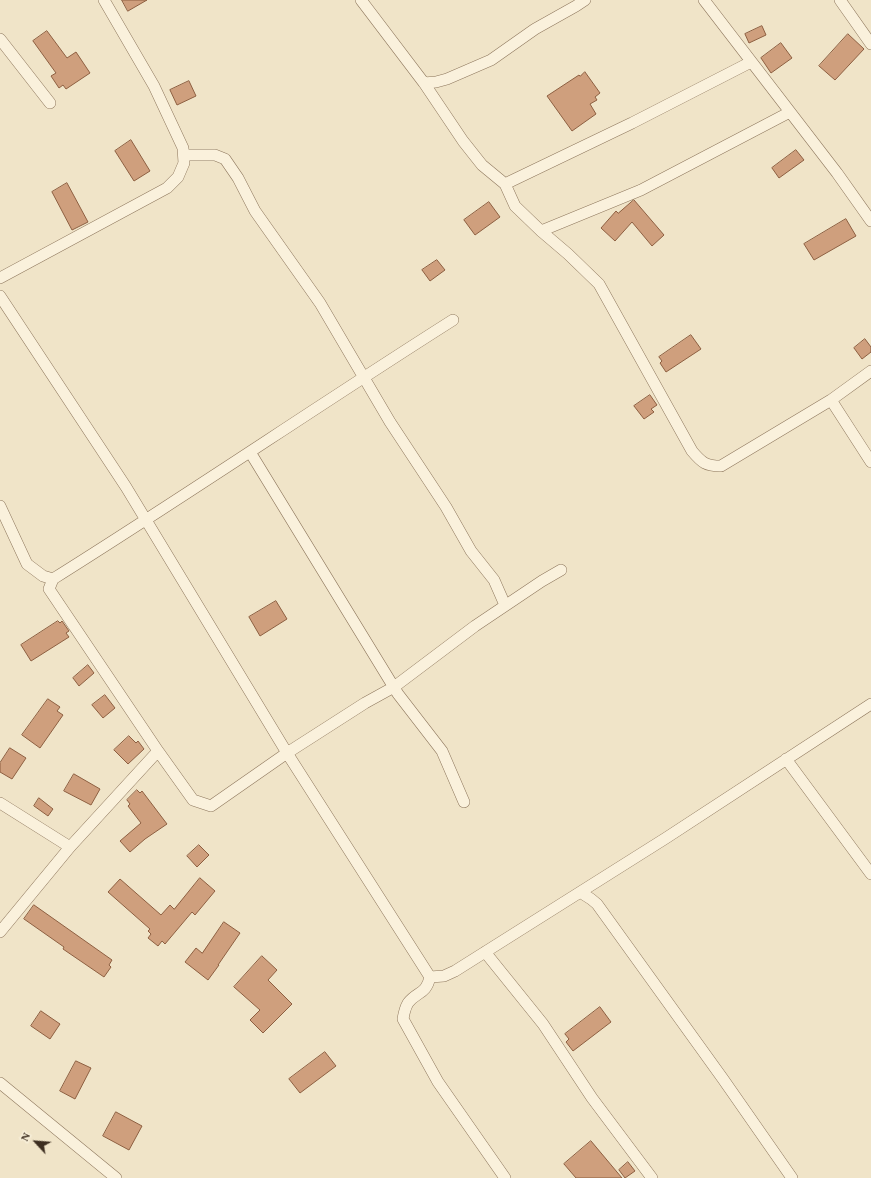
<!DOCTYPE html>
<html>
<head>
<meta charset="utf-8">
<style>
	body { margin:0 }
	#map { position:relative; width:871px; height:1178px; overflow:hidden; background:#f0e4c8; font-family:Georgia,serif }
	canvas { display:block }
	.north { position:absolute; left:16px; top:1122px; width:40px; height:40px; -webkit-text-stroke:3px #f7eed8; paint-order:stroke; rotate:296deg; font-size:11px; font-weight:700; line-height:16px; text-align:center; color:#3d2e20 }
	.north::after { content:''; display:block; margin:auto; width:14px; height:18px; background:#3d2e20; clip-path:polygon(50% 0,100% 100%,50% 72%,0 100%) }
</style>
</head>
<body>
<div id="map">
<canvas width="871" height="1178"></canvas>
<div class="north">N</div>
</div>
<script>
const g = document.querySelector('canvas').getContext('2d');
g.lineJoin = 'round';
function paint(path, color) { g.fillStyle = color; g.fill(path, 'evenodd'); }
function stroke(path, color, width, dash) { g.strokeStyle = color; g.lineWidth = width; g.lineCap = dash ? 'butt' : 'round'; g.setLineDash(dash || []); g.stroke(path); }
const building = new Path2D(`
	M122,0H147L128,11Z
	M762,26L766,35L749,43L745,34Z
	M47,31L67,58L76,52L90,73L66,89L63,85L59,88L51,76L56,73L33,41Z
	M848,34L864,49L835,80L819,66Z
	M781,43L792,58L771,73L761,58Z
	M585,72L600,93L595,97L597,100L590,104L596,114L572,131L547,96L579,75L580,76Z
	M189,81L196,96L177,105L170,90Z
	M131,140L150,171L134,181L115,151Z
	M796,150L804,160L779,178L772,168Z
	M67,183L88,222L72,230L52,192Z
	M634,200L664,235L652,246L632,222L615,241L601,228L616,211L618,213Z
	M489,202L500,217L475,235L464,220Z
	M846,219L856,236L814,260L804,244Z
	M437,260L445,270L430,281L422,270Z
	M691,335L701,349L666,372L660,363L662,361L659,357Z
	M865,339L871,347V352L862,359L854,348Z
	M650,395L657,405L651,409L654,412L644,419L634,406Z
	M276,601L287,619L260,636L249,617Z
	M58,621L60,623L62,621L69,631L66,633L69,637L31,661L21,645Z
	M88,665L94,673L79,686L73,678Z
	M105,695L115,708L103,718L92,705Z
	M48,699L60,707L57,711L63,715L40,748L22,735Z
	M129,736L136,743L138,741L144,749L128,764L114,750Z
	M10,748L26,758L12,779L0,772V763Z
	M74,774L100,789L91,805L64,791Z
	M137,790L140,793L142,791L167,824L145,839L130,852L120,841L141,823L128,806L130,804L127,800Z
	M39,798L53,809L48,816L34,806Z
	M199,845L209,855L197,867L187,856Z
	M200,878L215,891L195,915L192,912L165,944L162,941L158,946L148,938L151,934L148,931L150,929L108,892L120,879L161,915L170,905L174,909Z
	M34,905L112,960L109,965L111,967L104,977L63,949L64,947L24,919Z
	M224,922L240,933L218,965H219L208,980L185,962L196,948L202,953Z
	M262,956L277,970L268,980L292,1004L263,1033L250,1020L260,1010L234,987Z
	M600,1007L611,1022L573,1051L566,1042L569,1039L565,1034Z
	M41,1011L60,1024L50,1039L31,1026Z
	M325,1052L336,1066L300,1093L289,1079Z
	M76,1061L91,1068L75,1099L60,1091Z
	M116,1112L142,1126L129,1150L103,1136Z
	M591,1141L622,1178H576L564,1164Z
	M628,1162L635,1171L625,1178L619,1170Z`);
paint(building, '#cf9f7d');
stroke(building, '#8d5f41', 1);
const street = new Path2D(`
	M361,0L424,83L463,141L482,165L505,184L515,206L541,231L568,254L599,284L692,451C702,463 706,466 721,466L831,400L871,462
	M704,0L837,173L871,221
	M840,0L871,44
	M0,39L50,103
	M424,83L436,82L447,79L491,60L535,29L576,6L585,0
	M184,155H215L225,159L238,178L255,211L320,303L390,422L446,507L471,551L494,580L505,605
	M505,184L632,123L751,62
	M541,231L641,190L790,112
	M0,278L167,188L178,177L184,163L183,148L154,86L104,0
	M0,296L126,487L287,753L430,977C426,995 417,991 408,1003C405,1008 404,1013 403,1019L438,1082L505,1178
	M831,400L871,371
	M250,452L398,694L442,751L464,802
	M0,506L27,564L43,576L53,579
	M158,751L49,589L53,579C187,495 319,405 453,320
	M786,759L871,874
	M0,803L70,847
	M580,892L591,899L597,904L723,1079L792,1178
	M0,932L70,847L158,751L193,800L211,806L287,753L365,703L394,687L475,626L542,581L561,570
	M485,952L543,1024L592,1098L652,1178
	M430,977L444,976L455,971L666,838L871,704
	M0,1083L116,1178`);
stroke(street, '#8d765c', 12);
stroke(street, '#faf1dc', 11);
</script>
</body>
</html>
